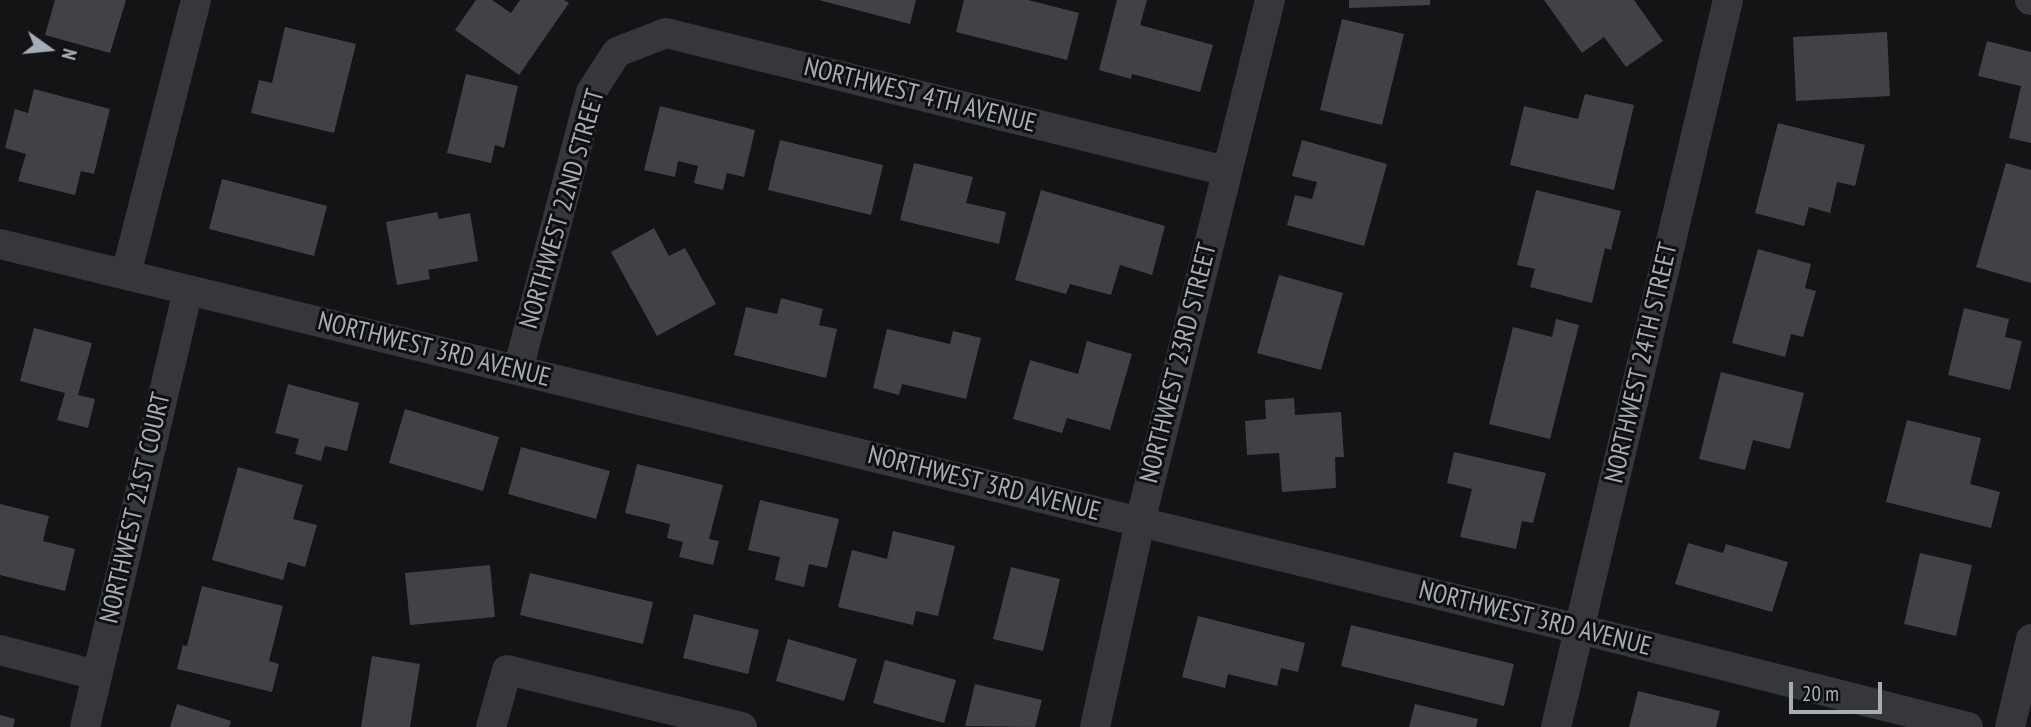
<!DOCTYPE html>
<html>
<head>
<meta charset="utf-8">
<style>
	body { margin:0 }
	#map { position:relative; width:2031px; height:727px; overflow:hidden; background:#141416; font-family:"PT Sans Narrow",sans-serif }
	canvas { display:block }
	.north { position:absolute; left:14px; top:14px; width:70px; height:70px; -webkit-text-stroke:5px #0f0f11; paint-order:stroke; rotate:105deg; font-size:19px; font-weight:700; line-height:28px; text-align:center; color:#a5adb7 }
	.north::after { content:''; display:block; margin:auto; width:24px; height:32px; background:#a5adb7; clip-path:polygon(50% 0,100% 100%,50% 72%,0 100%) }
	.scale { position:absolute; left:1789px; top:682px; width:93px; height:32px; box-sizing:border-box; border:4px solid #a5adb7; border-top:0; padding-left:9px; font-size:21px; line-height:24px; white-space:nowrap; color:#a5adb7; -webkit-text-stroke:5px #0f0f11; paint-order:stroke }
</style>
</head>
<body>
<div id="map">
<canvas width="2031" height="727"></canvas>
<div class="north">N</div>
<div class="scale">20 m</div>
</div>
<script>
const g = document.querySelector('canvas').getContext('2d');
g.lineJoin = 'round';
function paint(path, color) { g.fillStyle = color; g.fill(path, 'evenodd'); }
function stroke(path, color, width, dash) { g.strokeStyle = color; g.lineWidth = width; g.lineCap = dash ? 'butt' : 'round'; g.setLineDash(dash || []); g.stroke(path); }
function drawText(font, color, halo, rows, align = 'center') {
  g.font = font + ' "PT Sans Narrow",sans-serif'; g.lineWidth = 6; g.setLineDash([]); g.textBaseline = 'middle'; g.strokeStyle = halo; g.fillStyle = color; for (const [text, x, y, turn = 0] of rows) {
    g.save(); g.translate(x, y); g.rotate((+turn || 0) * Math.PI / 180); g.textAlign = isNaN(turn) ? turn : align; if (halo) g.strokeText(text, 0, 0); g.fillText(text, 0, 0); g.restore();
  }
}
paint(new Path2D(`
	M55,0H126L110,53L45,35Z
	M476,0H492L511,13L520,0H564L569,3L519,75L455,30Z
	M819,0H916L910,24Z
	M964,0H1028L1079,13L1067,60L956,32Z
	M1117,0H1147L1140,25L1213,45L1200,92L1132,74L1131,79L1099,70Z
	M1349,0H1430V5L1349,8Z
	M1544,0H1634L1663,41L1626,67L1604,37L1582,53Z
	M1342,19L1404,34L1382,125L1320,110Z
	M285,27L356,44L334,133L251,113L259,80L272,83Z
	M1887,32L1890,96L1796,101L1793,37Z
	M1987,41L2031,52V143L2009,138L2021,86L1978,76Z
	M466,74L518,86L504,148L495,145L491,163L447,153Z
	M34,89L110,109L94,174L81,171L75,195L18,181L26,154L5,148L15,109L28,113Z
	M1585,94L1634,105L1614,190L1510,165L1524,106L1578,119Z
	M660,106L755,130L744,177L727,173L723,190L694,183L698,166L678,161L675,177L644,170Z
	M1778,123L1865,145L1855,186L1837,182L1830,213L1809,207L1804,226L1755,213Z
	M780,140L883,165L871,215L768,190Z
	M1302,140L1387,164L1364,246L1287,225L1295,195L1312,199L1317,182L1292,176Z
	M914,163L973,177L966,203L1006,212L999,244L900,220Z
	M2006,163L2031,170V283L1976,267Z
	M222,179L327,206L314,256L209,229Z
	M1041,190L1165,226L1152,275L1120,265L1111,295L1070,284L1066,294L1015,280Z
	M1536,190L1621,211L1611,250L1605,248L1592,303L1530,287L1535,269L1517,265Z
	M437,212L439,219L470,213L478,261L428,270L430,279L397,285L386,222Z
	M654,228L669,256L685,248L716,304L657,336L611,252Z
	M1758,249L1811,264L1805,288L1816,291L1803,337L1791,334L1785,357L1732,343Z
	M1279,275L1343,293L1321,370L1257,353Z
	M781,298L823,309L819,325L837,329L826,378L734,355L746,307L777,314Z
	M1964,308L2009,319L2005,337L2022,341L2010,390L1948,375Z
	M1556,319L1579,325L1550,439L1489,424L1513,327L1552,337Z
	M34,328L92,343L78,395L95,399L88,428L57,420L65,393L20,381Z
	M887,329L950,344L953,331L981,338L966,399L902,384L899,395L873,388Z
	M1087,341L1132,354L1110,430L1067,418L1062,433L1013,419L1030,360L1078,374Z
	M1721,372L1804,393L1790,449L1753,440L1745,470L1699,459Z
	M288,384L359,403L347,451L325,446L321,461L295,454L299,439L275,433Z
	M1294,398L1295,415L1341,412L1344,457H1335L1336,488L1282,492L1279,453L1247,455L1245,421L1266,419L1265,400Z
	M405,409L499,437L483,491L389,463Z
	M1907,420L1981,438L1970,484L2000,492L1991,528L1886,502Z
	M521,447L610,471L596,519L508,494Z
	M1454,452L1546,473L1533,523L1522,521L1516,549L1460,537L1472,489L1447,483Z
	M637,464L723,485L709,539L719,541L713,565L679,557L683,542L667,538L670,524L625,513Z
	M238,467L303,485L293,519L317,525L305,567L288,562L283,580L212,560Z
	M760,500L839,519L827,568L809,564L804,587L775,580L780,557L748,550Z
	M0,504L49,516L43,541L75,549L65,591L0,575Z
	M893,531L955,546L938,616L916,611L913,625L838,607L852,550L887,559Z
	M1688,543L1723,553L1726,544L1788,562L1772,612L1675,584Z
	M1920,553L1972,565L1956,636L1904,624Z
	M490,565L495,617L410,625L405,573Z
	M1011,567L1060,579L1043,651L993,639Z
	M530,573L653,602L643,644L520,615Z
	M202,586L283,606L269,661L279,664L272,692L177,669L183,645L187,646Z
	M694,614L759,630L748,674L683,658Z
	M1198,616L1305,643L1298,672L1281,668L1277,686L1228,674L1225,688L1182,677Z
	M1351,625L1514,664L1504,706L1341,666Z
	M788,639L857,659L844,701L776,681Z
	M372,656L420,664L410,727H361Z
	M885,660L956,680L944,723L873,703Z
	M975,684L1042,700L1035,727L965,726Z
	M1638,691L1720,711L1716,727H1629Z
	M177,704L231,721L229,727H170Z
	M1415,704L1478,719L1476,727H1409Z
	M0,715L15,719L13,727H0Z`), '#404246');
stroke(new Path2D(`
	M2030,0H2031
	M0,244L1579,629L1968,727
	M126,274L196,0
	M518,370L591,92L617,52L666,33L1226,171
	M0,650L96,675
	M85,727L188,290
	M491,727L507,670L742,727
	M1095,727L1140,522L1270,0
	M1556,727L1728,0
	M2010,727L2031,639`), '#35373b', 30);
drawText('26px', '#a5adb7', '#0f0f11', [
	["NORTHWEST 4TH AVENUE",920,96,14],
	["NORTHWEST 22ND STREET",563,209,-74],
	["NORTHWEST 3RD AVENUE",434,350,14],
	["NORTHWEST 23RD STREET",1179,363,-76],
	["NORTHWEST 24TH STREET",1642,363,-77],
	["NORTHWEST 3RD AVENUE",984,484,14],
	["NORTHWEST 21ST COURT",136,508,-77],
	["NORTHWEST 3RD AVENUE",1535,619,14]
]);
</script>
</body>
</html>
